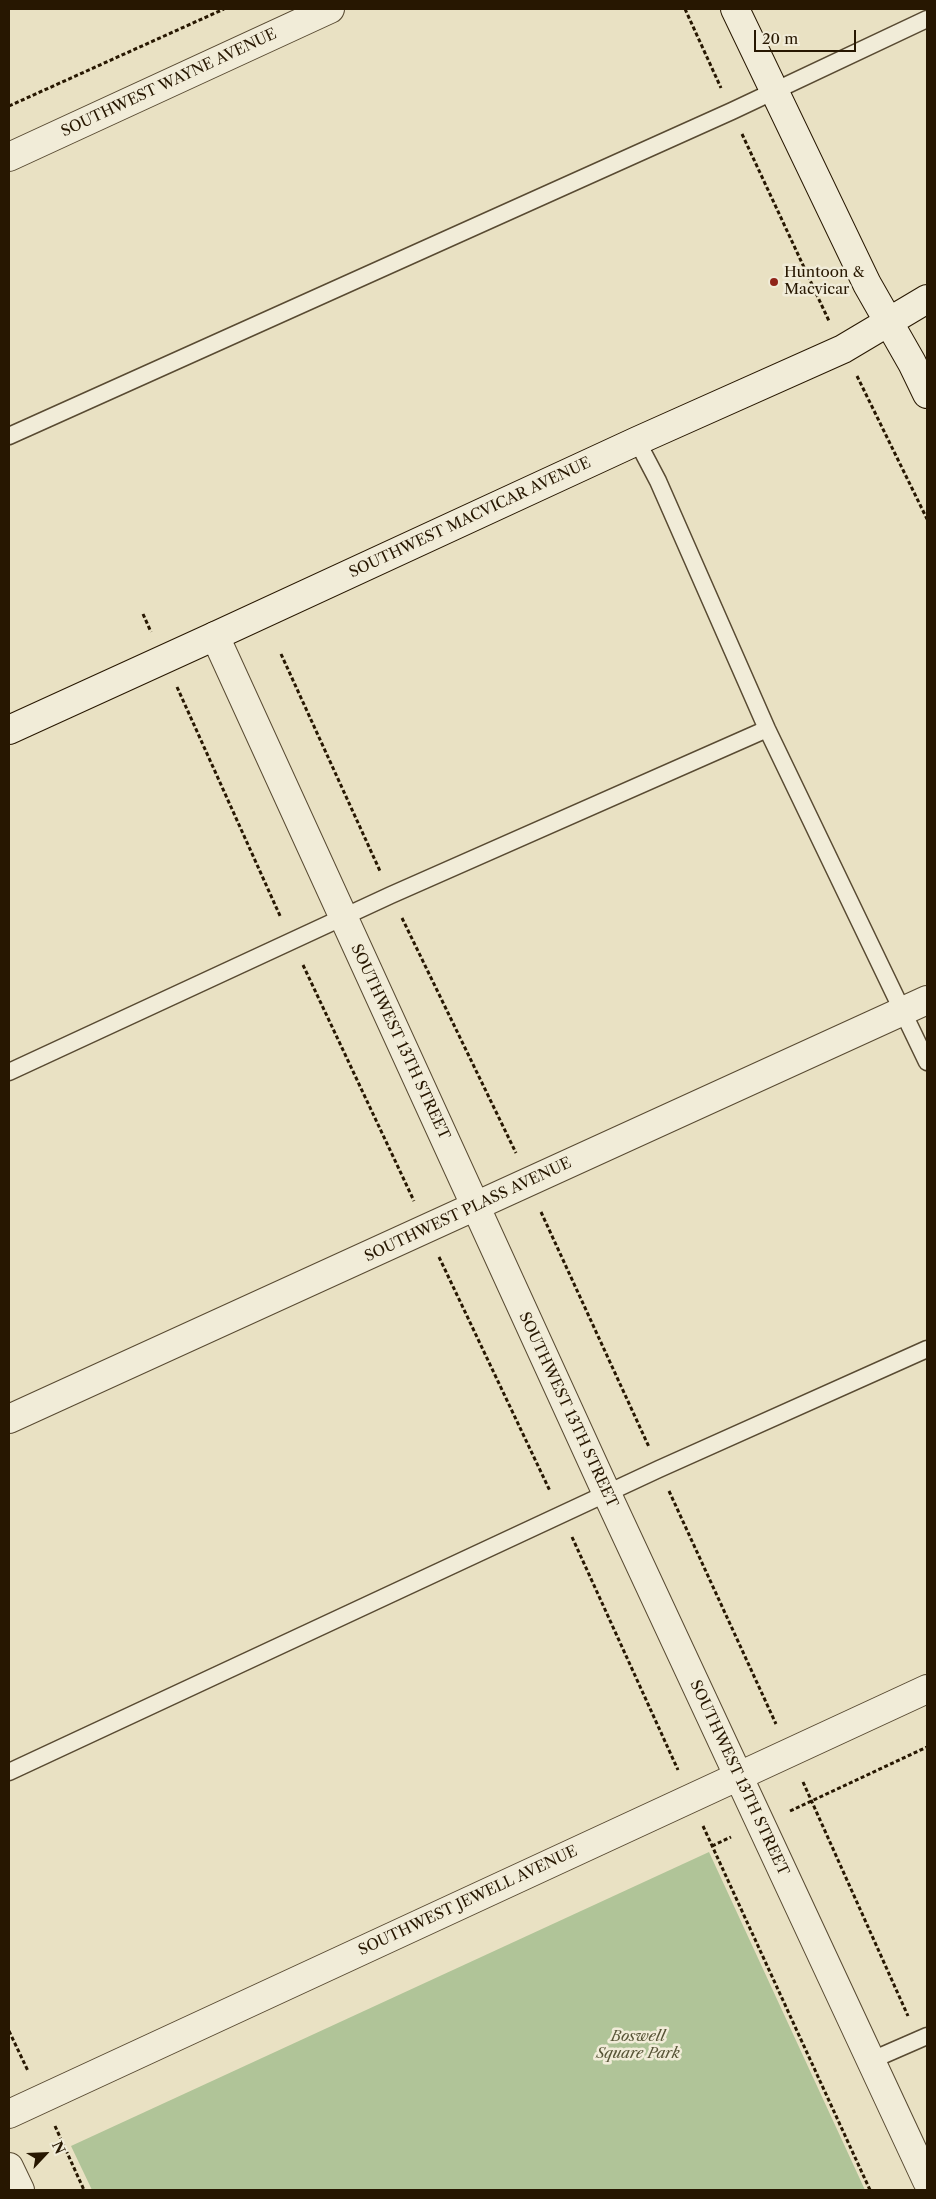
<!DOCTYPE html>
<html>
<head>
<meta charset="utf-8">
<style>
	body { margin:0 }
	#map { position:relative; width:936px; height:2199px; overflow:hidden; background:#e9e1c3; font-family:"Libre Caslon Text",serif }
	canvas { display:block }
	.frame { position:absolute; inset:0; border:10px solid #271701; pointer-events:none }
	.north { position:absolute; left:20px; top:2129px; width:50px; height:50px; -webkit-text-stroke:4px #f1ecd8; paint-order:stroke; rotate:65deg; font-size:14px; font-weight:700; line-height:20px; text-align:center; color:#271701 }
	.north::after { content:''; display:block; margin:auto; width:18px; height:22px; background:#271701; clip-path:polygon(50% 0,100% 100%,50% 72%,0 100%) }
	.scale { position:absolute; left:754px; top:30px; width:102px; height:22px; box-sizing:border-box; border:2px solid #271701; border-top:0; padding-left:6px; font-size:15px; line-height:18px; white-space:nowrap; color:#271701; -webkit-text-stroke:4px #f1ecd8; paint-order:stroke }
</style>
</head>
<body>
<div id="map">
<canvas width="936" height="2199"></canvas>
<div class="frame"></div>
<div class="north">N</div>
<div class="scale">20 m</div>
</div>
<script>
const g = document.querySelector('canvas').getContext('2d');
g.lineJoin = 'round';
function paint(path, color) { g.fillStyle = color; g.fill(path, 'evenodd'); }
function stroke(path, color, width, dash) { g.strokeStyle = color; g.lineWidth = width; g.lineCap = dash ? 'butt' : 'round'; g.setLineDash(dash || []); g.stroke(path); }
function drawText(font, color, halo, rows, align = 'center') {
  g.font = font + ' "Libre Caslon Text",serif'; g.lineWidth = 5; g.setLineDash([]); g.textBaseline = 'middle'; g.strokeStyle = halo; g.fillStyle = color; for (const [text, x, y, turn = 0] of rows) {
    g.save(); g.translate(x, y); g.rotate((+turn || 0) * Math.PI / 180); g.textAlign = isNaN(turn) ? turn : align; if (halo) g.strokeText(text, 0, 0); g.fillText(text, 0, 0); g.restore();
  }
}
paint(new Path2D(`
	M709,1852L865,2190H92L71,2146Z`), '#b0c498');
const lane = new Path2D(`
	M9,436L732,111L927,19
	M637,441L658,481L767,729L927,1062
	M9,1072L391,895L767,729
	M9,1772L659,1469L927,1349
	M872,2060L927,2036`);
const street = new Path2D(`
	M9,157L330,9
	M215,636L607,1494L927,2181
	M9,1419L927,1000
	M9,2114L927,1689
	M9,2167L20,2190`);
const secondary = new Path2D(`
	M735,9L867,284L912,363L927,394
	M9,730L215,636L637,441L843,349L927,299`);
stroke(lane, '#584a32', 19);
stroke(street, '#584a32', 30);
stroke(secondary, '#271701', 30);
stroke(new Path2D(`
	M685,9L721,88
	M9,106L224,9
	M742,134L829,321
	M857,376L927,519
	M143,614L151,632
	M281,654L380,871
	M177,687L281,918
	M402,918L516,1153
	M303,965L414,1201
	M541,1212L649,1447
	M439,1257L550,1491
	M669,1491L776,1724
	M572,1537L678,1770
	M803,1782L908,2016
	M790,1811L927,1747
	M703,1826L870,2190
	M712,1846L731,1837
	M9,2031L28,2071
	M55,2126L84,2190`), '#271701', 3, [4, 2.5]);
stroke(lane, '#f1ecd8', 16);
stroke(street, '#f1ecd8', 28);
stroke(secondary, '#f1ecd8', 28);
for (const [x, y, r, color] of [
	[774,282,5,"#8f2418"]
]) { const dot = new Path2D(); dot.arc(x, y, r, 0, 2 * Math.PI); g.fillStyle = color; g.fill(dot); stroke(dot, '#f1ecd8', 2); }
drawText('15px', '#271701', '#f1ecd8', [
	["SOUTHWEST WAYNE AVENUE",169,83,-25],
	["SOUTHWEST MACVICAR AVENUE",470,518,-25],
	["SOUTHWEST 13TH STREET",400,1042,65],
	["SOUTHWEST PLASS AVENUE",468,1210,-25],
	["SOUTHWEST 13TH STREET",568,1410,65],
	["SOUTHWEST 13TH STREET",739,1778,65],
	["SOUTHWEST JEWELL AVENUE",468,1901,-25]
]);
drawText('15px', '#271701', '#f1ecd8', [
	["Huntoon &",784,273],
	["Macvicar",784,290]
], 'left');
drawText('italic 15px', '#575436', '#f1ecd8', [
	["Boswell",638,2037],
	["Square Park",638,2054]
]);
</script>
</body>
</html>
